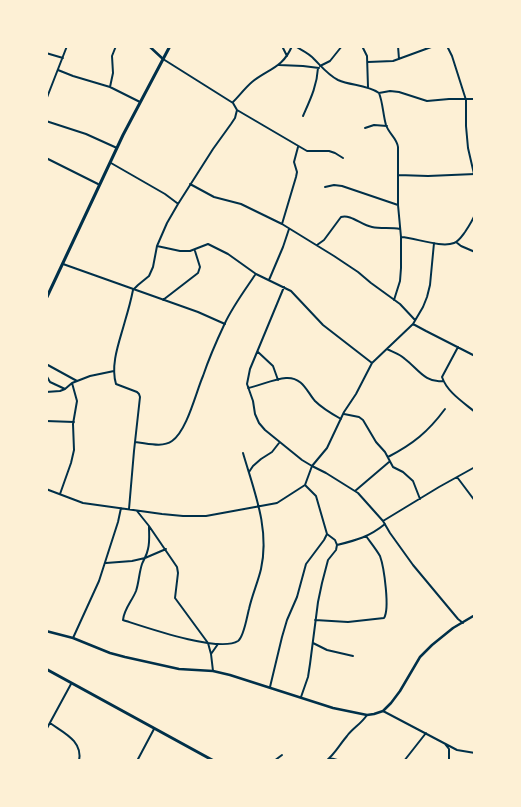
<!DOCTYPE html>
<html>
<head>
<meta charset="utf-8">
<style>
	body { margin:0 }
	#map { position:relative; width:521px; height:807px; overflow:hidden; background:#fdf0d5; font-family:Commissioner,sans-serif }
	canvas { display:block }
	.frame { position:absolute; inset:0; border:48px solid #fdf0d5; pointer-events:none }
</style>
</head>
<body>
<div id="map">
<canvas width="521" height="807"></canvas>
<div class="frame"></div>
</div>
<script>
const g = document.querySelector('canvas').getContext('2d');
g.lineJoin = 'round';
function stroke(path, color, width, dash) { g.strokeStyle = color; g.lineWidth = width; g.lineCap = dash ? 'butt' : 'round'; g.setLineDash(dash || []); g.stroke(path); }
stroke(new Path2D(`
	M282,46L287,56
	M295,46C301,50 309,53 314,59C322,67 328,75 338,80C351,86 366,84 379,93C383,103 383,115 386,125C389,134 397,138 398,147V205L401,237V268L400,281L394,300
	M362,46L367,56L368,87
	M398,46L399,59
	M447,46L452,56L466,100V126L468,148L474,174
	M46,52L47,46
	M46,53L63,58
	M368,62L393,61L434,46
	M279,65L303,66L319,68
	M320,66L330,61L342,46
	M58,70L73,76L110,87L140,102
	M110,87L113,73L112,56L116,46
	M379,93L390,91L399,92L427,101L449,99H475
	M46,100L67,46
	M233,102C239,96 245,88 252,82C268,69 283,68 292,46
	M237,110L307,151H329L335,153L343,158
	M303,116C310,100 317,86 318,68
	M46,121L86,134L117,148
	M365,128L374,125L387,126
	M46,158L98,184
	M111,163L165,194L177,203
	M398,175L428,176L475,174
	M190,184L214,197L241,204L282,224L334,256L358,272L371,283L400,304L415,320
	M325,187L334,185L342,186L398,205
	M282,224L296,177L297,172L294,162L298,147
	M401,237C416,238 441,248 454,243C459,241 462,236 465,232C469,226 473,220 475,214
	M456,242L461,246L475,252
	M317,245L324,240L341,217C351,214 361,225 372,227C381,229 391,227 400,229
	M157,246L180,251H190L208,244L228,254L256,274L291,291L323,325L372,363
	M63,264L198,312L225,324
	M269,280L283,247L289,229
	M284,287L250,369L247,384L253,401L255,414L259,423L265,430L302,460L312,466L326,473L358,493L383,521L390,533L413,565L458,619L463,623
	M163,300L198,273L200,267L195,251
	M413,324L426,331L475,356
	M458,347L442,377C447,392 463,402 475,412
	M387,349C393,352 400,354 405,359C417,368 426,384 443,381
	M258,352L273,366L278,380
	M46,364L77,381
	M46,375L50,382L65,389
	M248,388C261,385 274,379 286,378C303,377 307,392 315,401C323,409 332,414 341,419
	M46,392L60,391L65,389L72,383L90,376L114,371
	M344,414L359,417L363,420L376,442L385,452L393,467L403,472L413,481L420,499
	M46,421L74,422
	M135,442C147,443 162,448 172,441C187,431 196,392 203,376C209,358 217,340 225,323C233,306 245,290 255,275
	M388,457C413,444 428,432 445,409
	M249,472L253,466L261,459L272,452L279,443
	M457,477L475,501
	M46,489L83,503L162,514L183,516H206L277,503L305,485L312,466L327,448L344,412L356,394L372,363L413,324L423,307L427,297L430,285L434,243
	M355,491L389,462
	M60,494L71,463L74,450L73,424L77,401L72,383
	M129,509L134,451L140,397L139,394L137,392L116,384C110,364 120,340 125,321C128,311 131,300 133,290L138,285L149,276L153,267L157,246L167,223L178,204L213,149L231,124L235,118L237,110L233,103L163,59
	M137,511L149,526L177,567L178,573L175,598L208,643L211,654L213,671
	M383,521L439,487L475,467
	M149,526C149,534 150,541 148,549C147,555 144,559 142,564C139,573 139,582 136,591C132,601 124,609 123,620C145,627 219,653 238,641C244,637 247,616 249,609C252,595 258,582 261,569C270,529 254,491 243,453
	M337,545C357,540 369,537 385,524
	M106,563L132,561L145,558L166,549
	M315,620L348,622L384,618C390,609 384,567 380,556C376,549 371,543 366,536
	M73,638L99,581L118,522L121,508
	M313,643L327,650L353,656
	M211,654L218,644
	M270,687L282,637L287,620L297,597L306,564L324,540L327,534L316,496L305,485
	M301,697L308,677L310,664L318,602L322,583L328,560L336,550L337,545L335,540L327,534
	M383,711L457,750L475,753
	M50,723C64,733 83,741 79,761
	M46,730L71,684
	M445,744L449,749V761
	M330,758L341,761
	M137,761L154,729
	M274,761L282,755
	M326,761C335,754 340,744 347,736C353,728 361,724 367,715
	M404,761L426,733`), '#003049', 2);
stroke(new Path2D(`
	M149,46L163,59
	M46,631L73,638L110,653L125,657L179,669L213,671L230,675L333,708L367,715L374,714L383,711L391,703L400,691L420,657L432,645L453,628L475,615`), '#003049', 2.5);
stroke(new Path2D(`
	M46,299L123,135L170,46`), '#003049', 3);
stroke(new Path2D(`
	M46,669L214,761`), '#003049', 3);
</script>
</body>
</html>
